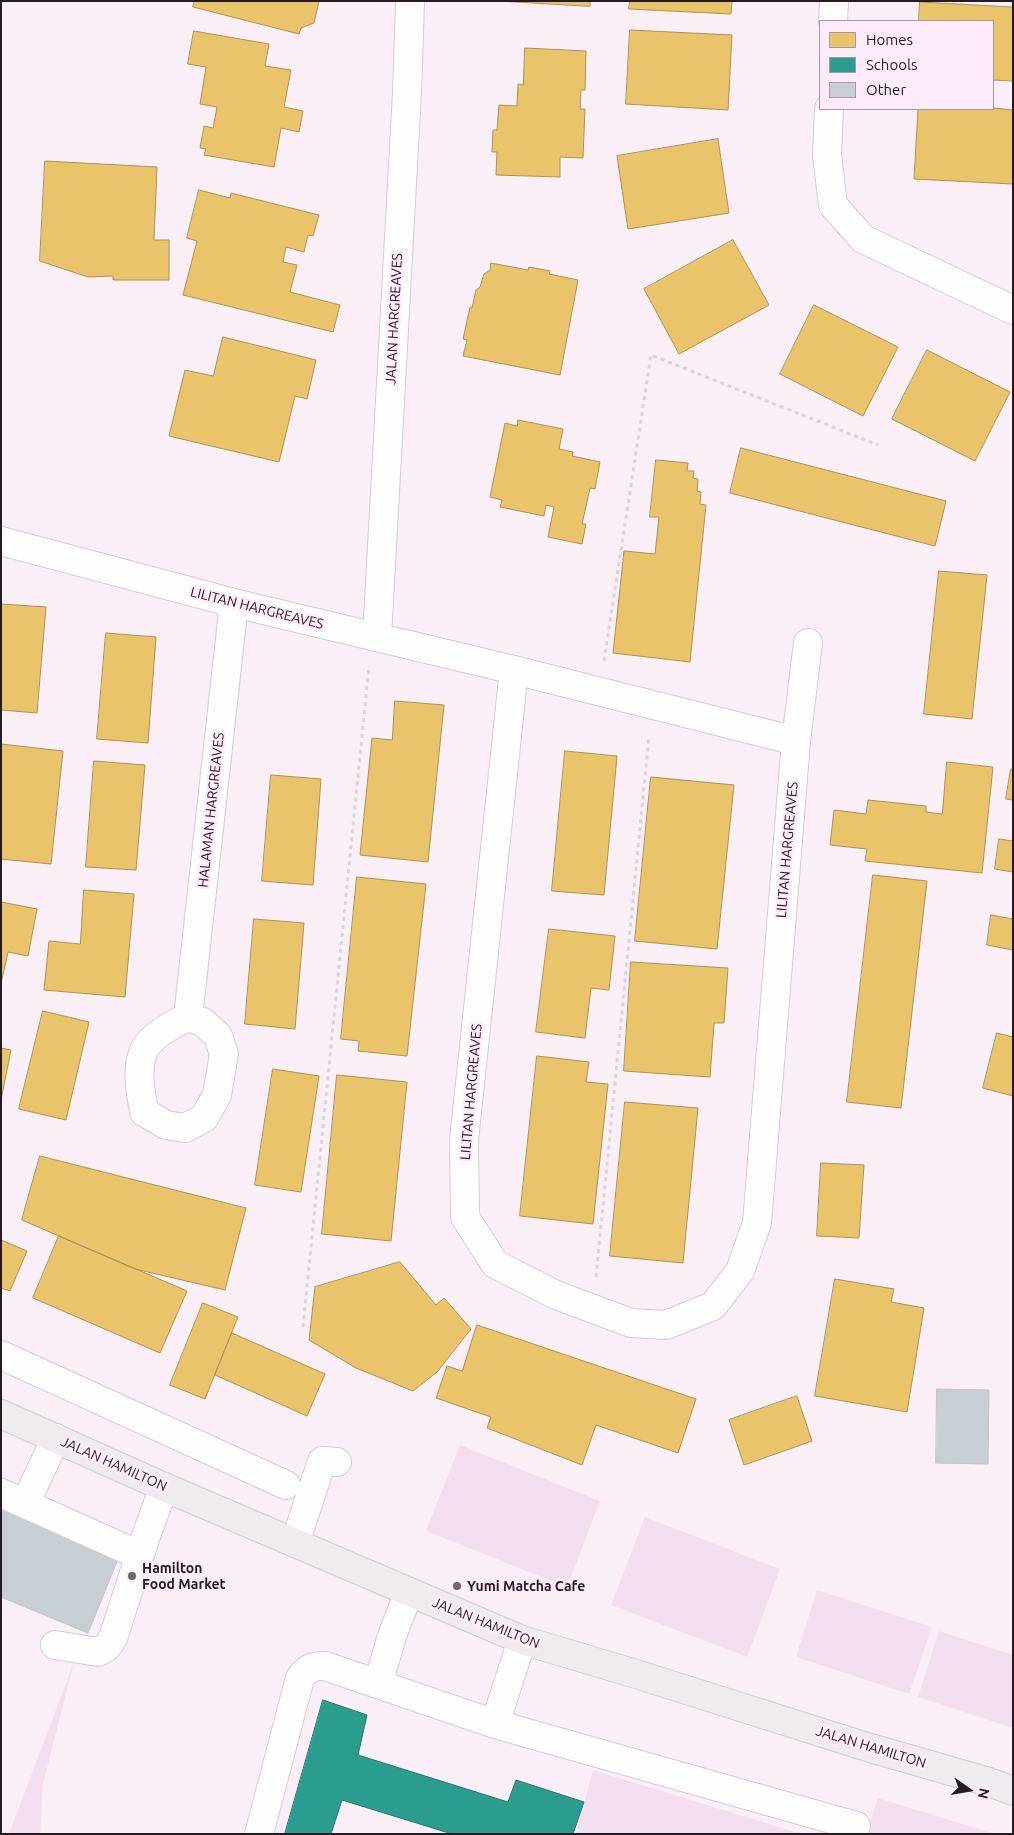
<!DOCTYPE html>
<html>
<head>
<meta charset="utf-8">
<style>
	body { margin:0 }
	#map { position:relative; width:1014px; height:1835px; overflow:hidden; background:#faeff7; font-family:Ubuntu,sans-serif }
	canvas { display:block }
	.frame { position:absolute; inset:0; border:2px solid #251a23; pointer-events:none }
	.legend { position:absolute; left:819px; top:20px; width:175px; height:90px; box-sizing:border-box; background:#feebfa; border:1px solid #a797a4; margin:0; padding:6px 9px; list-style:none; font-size:15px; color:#251a23 }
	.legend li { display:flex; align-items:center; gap:10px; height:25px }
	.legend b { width:25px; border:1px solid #a797a4 }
	.north { position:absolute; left:944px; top:1765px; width:50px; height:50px; -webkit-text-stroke:4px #feebfa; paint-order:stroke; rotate:103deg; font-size:14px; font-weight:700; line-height:20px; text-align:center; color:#251a23 }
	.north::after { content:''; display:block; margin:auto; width:18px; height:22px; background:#251a23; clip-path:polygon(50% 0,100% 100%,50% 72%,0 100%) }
</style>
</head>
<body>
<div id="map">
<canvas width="1014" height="1835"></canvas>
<div class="frame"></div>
<ul class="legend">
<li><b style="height:14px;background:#e9c46a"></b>Homes</li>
<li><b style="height:14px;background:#2a9d8f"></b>Schools</li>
<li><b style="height:14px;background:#c7cfd4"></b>Other</li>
</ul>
<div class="north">N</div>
</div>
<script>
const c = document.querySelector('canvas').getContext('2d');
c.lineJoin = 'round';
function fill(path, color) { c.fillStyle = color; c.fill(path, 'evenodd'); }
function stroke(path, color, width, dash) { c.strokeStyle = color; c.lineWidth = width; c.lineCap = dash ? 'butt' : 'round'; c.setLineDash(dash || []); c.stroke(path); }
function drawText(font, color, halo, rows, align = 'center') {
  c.font = font + ' Ubuntu,sans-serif'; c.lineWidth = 5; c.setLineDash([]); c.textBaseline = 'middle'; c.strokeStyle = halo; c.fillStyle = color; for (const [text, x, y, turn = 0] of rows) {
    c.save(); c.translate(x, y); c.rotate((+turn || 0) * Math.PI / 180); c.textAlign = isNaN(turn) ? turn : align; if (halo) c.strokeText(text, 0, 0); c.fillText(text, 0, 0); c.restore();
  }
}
const green = new Path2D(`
	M460 1445 600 1501 567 1587 426 1531Z
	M645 1517 780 1569 747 1657 611 1605Z
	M817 1590 932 1627 909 1694 796 1657Z
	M939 1631 1013 1655V1728L918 1697Z
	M74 1662 43 1784 40 1834H9Z
	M593 1770 802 1834H576Z
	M878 1798 995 1834H866Z`);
const homes = new Path2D(`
	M195 1H319L314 23 301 28 299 34 193 7Z
	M499 1H590V6Z
	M630 1H732L731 14 629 9Z
	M920 2 1013 7V81L993 80V21H919Z
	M630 30 732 35 728 110 626 104Z
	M194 31 269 44 265 66 291 70 284 107 303 111 299 132 281 128 274 167 204 155 206 149 200 148 204 126 213 128 217 107 200 104 206 67 188 64Z
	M525 48 586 51 585 90H581L580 109H585L583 158 560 157V177L496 175 497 152H492L493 130H497L499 105 517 106 518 84 523 85Z
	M993 108 1013 110V184L914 179 918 109Z
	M718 139 729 213 628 229 617 156Z
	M45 161 157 167 154 240H169V280H113V276L88 277 40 261Z
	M199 190 230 198 231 193 319 215 313 236 308 235 304 252 286 247 283 262 297 265 290 292 340 305 333 332 183 295 197 241 187 238Z
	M733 240 769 305 679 354 644 289Z
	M491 263 528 270 529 267 550 271 549 274 578 280 560 375 463 356 467 340 463 339 470 307 472 308 476 290 480 287 484 274 490 270Z
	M814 305 898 347 863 416 780 374Z
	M223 337 316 360 307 399 295 396 279 462 169 436 185 370 213 376Z
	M927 350 1010 392 975 461 892 419Z
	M518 420 563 429 559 449 573 452 572 456 600 462 595 489 590 488 582 524H586L582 544 548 537 554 507 546 505 544 516 500 507 502 500 490 497 505 423 517 426Z
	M741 448 946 501 935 546 730 493Z
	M656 460 688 463 687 471H694L693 478 698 479 697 491 701 492 700 504 706 505 690 662 613 653 624 551 655 554 659 517H650Z
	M939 571 987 575 972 719 924 714Z
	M1 604 46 607 37 713 1 710Z
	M106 633 156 637 148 743 97 739Z
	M395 701 444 705 428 862 360 855 372 738 392 740Z
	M1 744 63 751 51 864 1 859Z
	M565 751 617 756 604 895 552 891Z
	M94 761 145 765 136 870 86 867Z
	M947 762 993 767 982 873 865 861 867 849 830 845 834 810 866 814 868 800 926 806V812L942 814Z
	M1011 769H1013V800L1006 799Z
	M271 775 321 779 313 885 262 881Z
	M651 777 734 785 717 949 635 941Z
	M999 839 1013 841V872L995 869Z
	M873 875 927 881 901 1108 847 1102Z
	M357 877 426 884 407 1056 358 1051 359 1041 341 1039Z
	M84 890 134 894 125 997 44 990 49 941 80 944Z
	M1 902 37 909 28 956 8 952 1 984Z
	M991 915 1013 919V950L987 945Z
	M254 919 304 923 295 1029 245 1024Z
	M549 929 615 936 609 990 591 988 585 1038 536 1032Z
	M631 962 728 968 724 1023H714L710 1077 624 1071Z
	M43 1011 89 1022 66 1120 19 1109Z
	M997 1033 1013 1037V1096L983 1088Z
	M1 1048 11 1050 1 1100Z
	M537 1056 589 1062 586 1082 608 1084 593 1224 520 1216Z
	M273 1069 319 1076 301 1192 255 1185Z
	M337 1075 407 1082 391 1241 322 1234Z
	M625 1102 698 1108 683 1263 610 1256Z
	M40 1156 246 1208 225 1290 135 1269 22 1220Z
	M821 1163 864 1165 859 1238 817 1236Z
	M59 1236 187 1291 160 1353 33 1298Z
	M1 1240 27 1251 10 1291 1 1288Z
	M400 1262 436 1305 444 1298 471 1329 437 1372 413 1391 356 1368 309 1340 315 1287Z
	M835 1279 894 1289 891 1302 924 1308 907 1412 815 1396Z
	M203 1303 238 1317 205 1399 170 1385Z
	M477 1325 696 1399 678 1453 596 1425 582 1465 487 1428 491 1417 436 1398 447 1366 462 1371Z
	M232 1333 325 1374 307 1416 215 1375Z
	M797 1396 812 1441 744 1465 729 1420Z`);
const schools = new Path2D(`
	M323 1700 367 1715 358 1755 508 1802 516 1780 584 1802 573 1834H452L342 1800 331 1834H285Z`);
const building = new Path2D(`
	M937 1389 989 1390 988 1464 936 1463Z
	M1 1506 120 1554 88 1633 1 1597Z`);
const path = new Path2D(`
	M604 661 651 355 878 445
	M596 1277 649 736
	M303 1327 369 666`);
const minor = new Path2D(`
	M833 21 834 1
	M829 109 827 155 833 205 863 239 1013 310
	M1 541 234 603 514 670 796 741
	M377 637 407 93 410 1
	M514 670 464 1140 465 1217 495 1264 556 1295 631 1323 666 1325 713 1306 740 1271 757 1223 796 741 808 643
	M188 1017 234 603
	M188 1017 203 1022 218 1036 224 1054 217 1095 204 1118 185 1128 166 1125 144 1112C141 1093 136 1072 143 1053 148 1037 173 1024 188 1017Z
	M1 1355 286 1485
	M1 1493 139 1555
	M25 1504 56 1438
	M295 1543 322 1461 337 1462
	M55 1645 98 1652 107 1647 113 1638 146 1536 164 1487
	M378 1684 392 1636 409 1592
	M495 1724 522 1640
	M259 1834 300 1678C307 1668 313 1666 325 1666L495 1724 856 1826`);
const major = new Path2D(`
	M1 1414 164 1487 522 1640 636 1674 867 1747 989 1782 1013 1791`);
const markers = [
	[132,1576,5,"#70656d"],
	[457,1586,5,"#70656d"]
];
const streetNames = [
	["JALAN HARGREAVES",394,319,-87],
	["LILITAN HARGREAVES",257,608,14],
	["HALAMAN HARGREAVES",211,810,-84],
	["LILITAN HARGREAVES",787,850,-85],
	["LILITAN HARGREAVES",471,1092,-85],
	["JALAN HAMILTON",114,1464,24],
	["JALAN HAMILTON",486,1623,22],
	["JALAN HAMILTON",871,1747,17]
];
const poiNames = [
	["Hamilton",142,1568],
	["Food Market",142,1584],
	["Yumi Matcha Cafe",467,1586]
];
fill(green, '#f3deef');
fill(homes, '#e9c46a');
stroke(homes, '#ae9155', 1);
fill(schools, '#2a9d8f');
stroke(schools, '#28766f', 1);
fill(building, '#c7cfd4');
stroke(building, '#c0c3c8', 1);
stroke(minor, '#d6cbd3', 30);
stroke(major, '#d2ccd0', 30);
stroke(path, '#d8d5d8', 3, [4, 4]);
stroke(minor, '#fefdfe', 28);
stroke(major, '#f0ebef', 28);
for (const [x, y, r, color] of markers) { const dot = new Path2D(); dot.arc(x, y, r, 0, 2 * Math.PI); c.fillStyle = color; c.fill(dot); stroke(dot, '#feebfa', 2); }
drawText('14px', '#251a23', '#feebfa', streetNames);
drawText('bold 14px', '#251a23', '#feebfa', poiNames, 'left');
</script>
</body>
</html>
